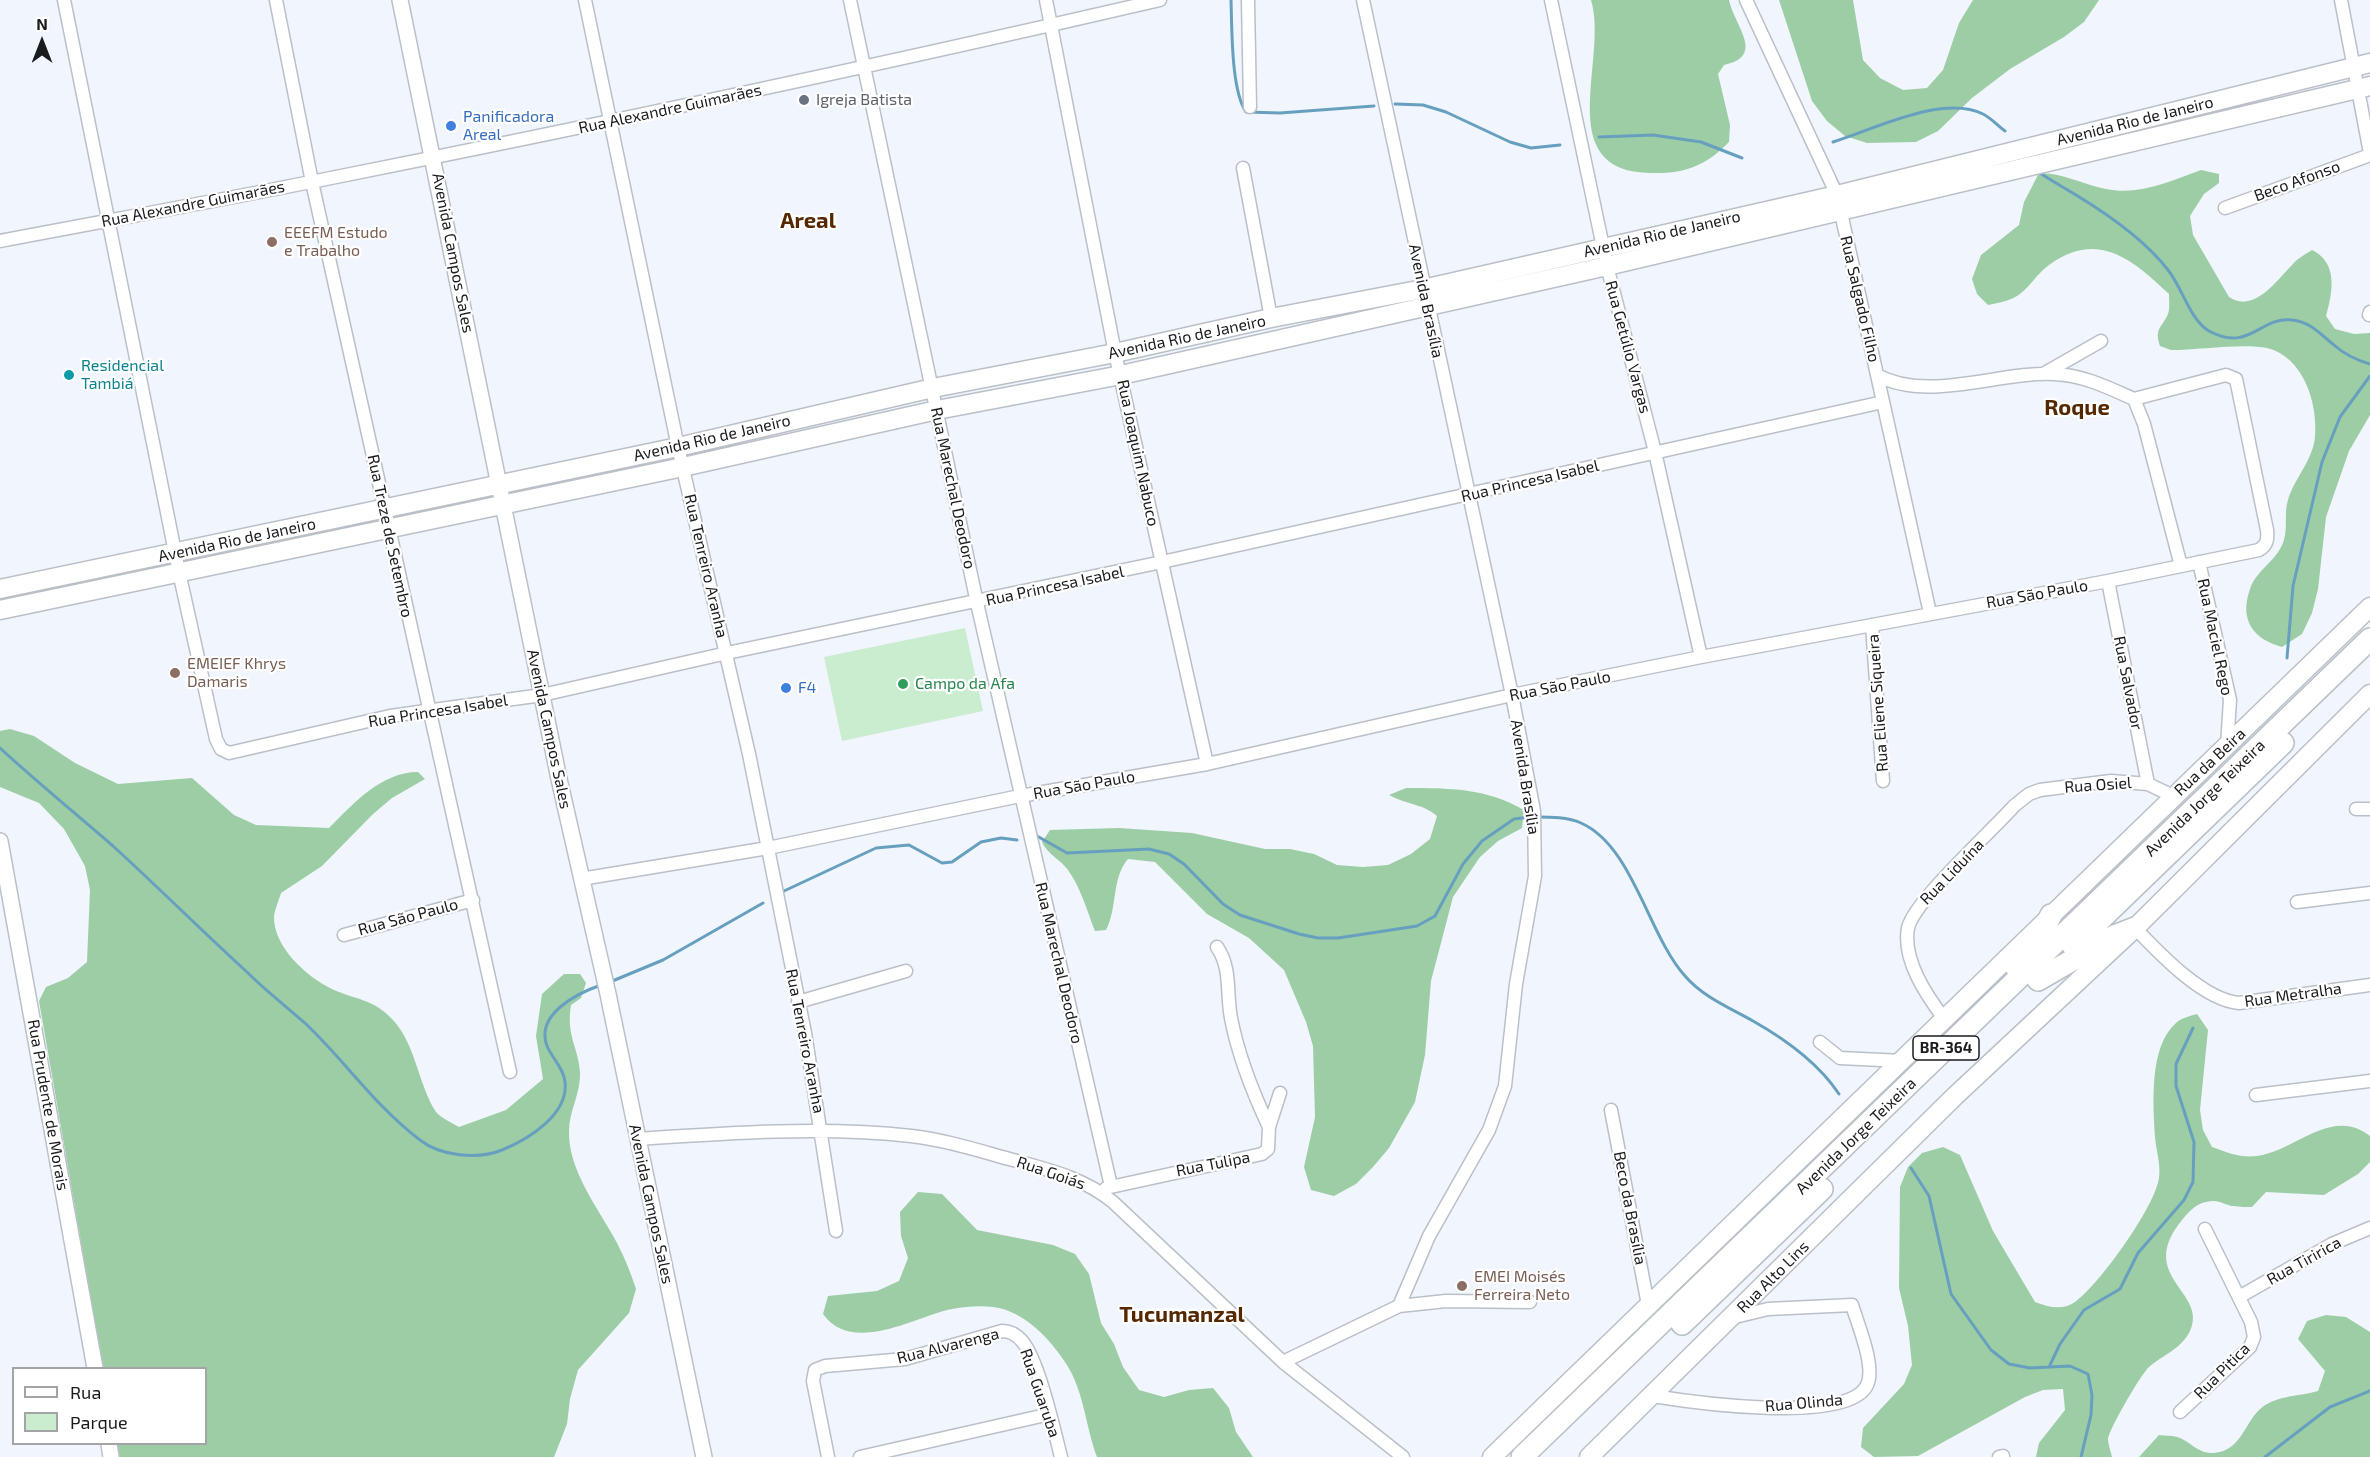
<!DOCTYPE html>
<html>
<head>
<meta charset="utf-8">
<style>
	body { margin:0 }
	#map { position:relative; width:2370px; height:1457px; overflow:hidden; background:#f0f5fe; font-family:"Exo 2",sans-serif }
	canvas { display:block }
	.legend { position:absolute; left:12px; top:1367px; width:195px; height:78px; box-sizing:border-box; background:#fff; border:2px solid #a3a4a5; margin:0; padding:8px 10px; list-style:none; font-size:18px; color:#191b1e }
	.legend li { display:flex; align-items:center; gap:12px; height:30px }
	.legend b { width:30px; border:2px solid #a3a4a5 }
	.north { position:absolute; left:12px; top:12px; width:60px; height:60px; -webkit-text-stroke:4px #fff; paint-order:stroke; rotate:0deg; font-size:16px; font-weight:700; line-height:24px; text-align:center; color:#191b1e }
	.north::after { content:''; display:block; margin:auto; width:21px; height:27px; background:#191b1e; clip-path:polygon(50% 0,100% 100%,50% 72%,0 100%) }
</style>
</head>
<body>
<div id="map">
<canvas width="2370" height="1457"></canvas>
<ul class="legend">
<li><b style="height:8px;background:#fff"></b>Rua</li>
<li><b style="height:16px;background:#caeccf"></b>Parque</li>
</ul>
<div class="north">N</div>
</div>
<script>
const c = document.querySelector('canvas').getContext('2d');
c.lineJoin = 'round';
function fill(path, color) { c.fillStyle = color; c.fill(path, 'evenodd'); }
function stroke(path, color, width, dash) { c.strokeStyle = color; c.lineWidth = width; c.lineCap = dash ? 'butt' : 'round'; c.setLineDash(dash || []); c.stroke(path); }
function drawText(font, color, halo, rows, align = 'center') {
  c.font = font + ' "Exo 2",sans-serif'; c.lineWidth = 4.5; c.setLineDash([]); c.textBaseline = 'middle'; c.strokeStyle = halo; c.fillStyle = color; for (const [text, x, y, turn = 0] of rows) {
    c.save(); c.translate(x, y); c.rotate((+turn || 0) * Math.PI / 180); c.textAlign = isNaN(turn) ? turn : align; if (halo) c.strokeText(text, 0, 0); c.fillText(text, 0, 0); c.restore();
  }
}
const green = new Path2D(`
	M965 628 983 711 842 741 824 657Z`);
const forest = new Path2D(`
	M1591 0H1729C1735 27 1766 56 1724 65L1718 74 1730 125 1729 142C1706 166 1684 174 1651 173 1550 172 1609 59 1591 0Z
	M1779 0H1853L1863 60 1880 78 1903 90 1927 88 1943 70 1959 23 1973 0H2099L2084 22 2064 37 2010 69 1972 98 1938 131 1916 142 1867 143 1845 136 1827 121 1812 101Z
	M2201 170 2219 174V183L2204 194 2190 216 2193 235 2229 297C2254 314 2277 280 2293 264 2298 258 2306 254 2312 250 2338 263 2333 291 2326 316L2335 329 2354 334 2370 333V415L2349 451 2326 517 2318 589 2312 613 2302 634 2282 647C2253 639 2239 620 2250 589 2255 573 2272 563 2280 549 2290 533 2283 516 2288 500 2294 479 2313 460 2315 437 2318 404 2304 357 2267 348 2243 343 2198 350 2171 350L2160 346C2154 328 2162 328 2168 314 2170 309 2169 300 2169 294 2133 260 2098 229 2049 265 2035 275 2027 293 2011 299 2004 302 1996 303 1988 305L1977 294 1972 279 1981 255 2019 225 2024 202 2039 173C2063 173 2082 184 2106 189 2139 196 2171 181 2201 170Z
	M10 729 34 736 75 763 118 784 192 778 234 815 256 825 329 828C353 804 381 772 418 772L425 779 392 798 373 814 322 866 281 893C279 900 275 909 274 916 273 947 307 977 332 989 355 1000 373 998 393 1020 416 1045 418 1084 436 1112 441 1118 452 1123 459 1127L506 1110 543 1079 536 1036 542 994 564 974H580L586 983 581 998 571 1005C566 1036 578 1046 580 1072 581 1093 569 1111 569 1131 568 1171 599 1209 617 1243 625 1258 631 1274 636 1289L629 1313 578 1370 570 1399 567 1424 554 1457H119L116 1444H206V1368H103L39 1001 46 987 68 978 87 962 90 890 85 866 64 829 39 803 0 787V731Z
	M1406 788C1449 788 1486 788 1524 810L1522 828 1498 841 1480 857 1453 897 1431 981 1425 1055 1415 1102 1389 1148 1373 1167 1356 1184 1334 1196 1311 1190 1304 1167 1315 1117 1313 1046 1306 1022 1284 970 1249 938 1207 914 1155 862 1128 859C1111 879 1118 907 1106 930L1095 931C1087 911 1081 888 1068 870 1060 859 1048 855 1042 842L1050 830 1119 828 1192 833 1265 849H1290L1314 854 1337 865 1363 867 1388 865 1411 854 1430 839 1437 816C1424 804 1405 804 1389 795Z
	M2197 1014 2208 1030 2200 1110 2203 1130 2212 1147C2228 1153 2241 1158 2257 1156 2296 1151 2331 1106 2370 1136V1162L2358 1174 2324 1195 2266 1192 2252 1207C2246 1207 2240 1207 2234 1206 2227 1206 2219 1200 2212 1201 2198 1202 2191 1209 2182 1220 2135 1277 2209 1292 2190 1331 2181 1349 2163 1355 2149 1367 2141 1374 2110 1428 2108 1439 2108 1444 2111 1452 2112 1457H2036L2039 1443 2065 1410 2063 1389 2043 1390 2025 1397 1918 1456 1874 1457 1861 1447 1863 1428 1904 1384 1912 1365 1908 1326 1899 1288 1900 1187 1908 1167 1922 1153 1943 1147 1960 1155 1993 1231 2035 1302C2048 1307 2062 1311 2075 1302 2099 1285 2155 1207 2159 1178 2161 1164 2156 1150 2155 1137 2153 1104 2149 1046 2176 1023 2181 1018 2190 1016 2197 1014Z
	M918 1192 942 1194 977 1230 1053 1245 1075 1254 1089 1274 1101 1323 1114 1344 1123 1367 1139 1390 1164 1397 1189 1390 1213 1388 1229 1408 1236 1432 1253 1457H1097C1086 1428 1084 1392 1067 1365 1051 1340 1025 1311 993 1307 979 1305 961 1307 947 1310 912 1319 851 1354 823 1314L828 1296 877 1291 899 1281 908 1258 901 1236 900 1212Z
	M2326 1315 2346 1317 2370 1332V1457H2139L2159 1435C2164 1436 2171 1435 2177 1437 2191 1441 2197 1454 2214 1453 2240 1451 2244 1425 2259 1410 2275 1395 2297 1397 2318 1391L2325 1371 2298 1339 2307 1321Z`);
const stream = new Path2D(`
	M1231 0C1232 28 1231 90 1246 112L1280 113 1374 106
	M1395 104 1423 105 1446 112 1510 142 1531 148 1560 145
	M1599 137 1653 135 1701 142 1742 158
	M1833 142C1873 130 1942 94 1983 114 1991 118 1998 126 2005 131
	M2037 171C2050 180 2063 187 2076 195 2109 215 2145 240 2168 270 2182 287 2190 320 2209 331 2250 353 2260 316 2292 320 2311 322 2320 334 2334 345 2345 355 2356 360 2370 364
	M2287 658 2293 586 2322 462 2340 417 2370 376
	M0 748C37 782 75 813 113 846 159 888 202 931 248 973 266 991 287 1007 306 1024 345 1061 376 1107 420 1140 440 1156 478 1160 502 1150 529 1139 569 1114 565 1082 564 1069 552 1058 547 1046 535 1014 578 993 601 985
	M1536 817C1551 817 1568 817 1581 823 1633 846 1648 935 1685 976 1703 997 1730 1008 1753 1021 1785 1039 1819 1064 1839 1094
	M1037 836 1067 853 1149 849 1169 854 1184 864 1223 904 1240 915 1299 934 1318 938H1338L1417 926 1435 916 1463 864 1482 841 1514 819 1530 817
	M784 891 876 848 909 845 942 863 952 862 981 842 1001 838 1017 840
	M610 982 663 960 763 903
	M1911 1168 1929 1196 1951 1294 1991 1350 2009 1364 2030 1368 2070 1366 2088 1374 2092 1395 2091 1415 2081 1457
	M2050 1365 2060 1344 2084 1310 2120 1289 2138 1253 2184 1200 2193 1182 2194 1142 2176 1086V1064L2193 1028
	M2265 1457 2330 1407 2370 1391`);
const minor = new Path2D(`
	M64 0 179 572 216 739 221 749 229 753 390 716 542 695 727 653 1162 562 1883 402
	M276 0 312 182 510 1072
	M585 0 678 447 749 754 805 1033 836 1231
	M850 0 977 603 1111 1186
	M1046 0 1115 353 1207 764
	M1248 0 1250 107
	M1363 0 1512 695 1534 811 1535 876 1516 984 1505 1086 1489 1130 1429 1236 1399 1306
	M1551 0 1607 266 1655 452 1701 657
	M1746 0 1837 195 1930 613
	M2341 0 2370 153
	M1243 168 1271 318
	M2225 208 2370 155
	M0 241C105 221 211 202 316 181 598 125 880 65 1160 0
	M2369 315 2370 312
	M2045 373 2101 341
	M1877 375C1928 403 1999 371 2055 374 2083 375 2109 388 2134 399
	M2134 399 2144 424 2181 566
	M2199 562 2230 700 2227 746
	M2108 581 2148 784
	M1872 625 1883 781
	M2356 809H2370
	M581 879 768 848 1020 796 1207 764 1512 695 1701 657 2108 581 2259 550C2267 545 2268 540 2267 530L2236 379 2226 375 2134 399
	M2297 902 2370 893
	M2135 928C2159 953 2203 1000 2239 1003L2370 985
	M344 935 473 900
	M1217 947C1232 969 1226 993 1231 1018 1238 1055 1253 1093 1269 1127
	M798 1002 906 971
	M1945 1020C1927 996 1902 960 1908 928 1914 901 1992 831 2014 806L2029 794 2040 790 2111 781 2148 784 2173 796
	M1820 1042 1840 1058 1902 1061
	M2256 1095 2370 1081
	M1611 1110 1648 1305
	M637 1139C725 1133 824 1126 911 1136 946 1140 980 1151 1013 1160 1049 1170 1084 1178 1113 1202L1283 1362 1403 1457
	M1106 1188 1262 1154 1268 1149 1269 1127 1280 1093
	M2239 1297 2332 1244 2370 1228
	M1283 1362 1399 1306 1446 1301 1530 1302
	M1653 1396C1690 1402 1849 1425 1867 1385 1876 1367 1858 1325 1852 1305L1768 1309 1735 1317
	M2180 1412 2250 1347 2254 1337 2251 1322 2205 1229
	M828 1457 813 1381 815 1370 825 1366 905 1359 1002 1331C1010 1331 1016 1334 1022 1341 1039 1361 1054 1430 1061 1457
	M860 1457 1050 1414
	M1999 1457 2003 1456`);
const tertiary = new Path2D(`
	M400 0 559 779 608 994 704 1457
	M0 841 95 1368
	M109 1444 111 1457`);
const secondary = new Path2D(`
	M0 589 678 447 933 388 1115 353 1271 318 1423 289 1837 195 2370 63
	M0 610 683 467 937 410 1121 375 1607 266 2370 86
	M1492 1457 2370 607
	M1589 1457 1955 1096 2135 928 2370 694`);
const trunk = new Path2D(`
	M2073 946 2283 743
	M2015 966 2044 929 2051 915
	M2038 980 2114 936 2135 928
	M1682 1324 1822 1189
	M1522 1457 2370 639`);
const markers = [
	[804,100,6,"#6b7280"],
	[451,126,6,"#3f7fe0"],
	[272,242,6,"#8d6e63"],
	[69,375,6,"#0f9aa8"],
	[175,673,6,"#8d6e63"],
	[903,684,6,"#2e9e5b"],
	[786,688,6,"#3f7fe0"],
	[1462,1286,6,"#8d6e63"]
];
const shields = [
	[1946,1048,66]
];
const shieldNames = [
	["BR-364",1946,1048]
];
const worshipNames = [
	["Igreja Batista",816,100]
];
const streetNames = [
	["Rua Alexandre Guimarães",670,109,-12],
	["Avenida Rio de Janeiro",2135,121,-14],
	["Beco Afonso",2297,181,-20],
	["Rua Alexandre Guimarães",193,204,-11],
	["Avenida Rio de Janeiro",1662,234,-13],
	["Avenida Campos Sales",453,253,79],
	["Rua Salgado Filho",1860,299,77],
	["Avenida Brasília",1426,301,78],
	["Avenida Rio de Janeiro",1187,337,-12],
	["Rua Getúlio Vargas",1628,347,75],
	["Avenida Rio de Janeiro",712,438,-13],
	["Rua Joaquim Nabuco",1138,453,78],
	["Rua Princesa Isabel",1530,481,-13],
	["Rua Marechal Deodoro",953,488,78],
	["Rua Treze de Setembro",390,536,78],
	["Avenida Rio de Janeiro",237,540,-12],
	["Rua Tenreiro Aranha",706,566,77],
	["Rua Princesa Isabel",1055,586,-12],
	["Rua São Paulo",2037,594,-10],
	["Rua Maciel Rego",2215,637,78],
	["Rua Salvador",2128,683,79],
	["Rua São Paulo",1560,686,-11],
	["Rua Eliene Siqueira",1878,703,-94],
	["Rua Princesa Isabel",438,711,-9],
	["Avenida Campos Sales",549,729,78],
	["Rua da Beira",2210,762,-43],
	["Avenida Brasília",1525,777,81],
	["Rua São Paulo",1084,785,-10],
	["Rua Osiel",2098,785,-4],
	["Avenida Jorge Teixeira",2205,798,-44],
	["Rua Liduína",1952,872,-46],
	["Rua São Paulo",408,917,-15],
	["Rua Marechal Deodoro",1059,963,77],
	["Rua Metralha",2293,995,-8],
	["Rua Tenreiro Aranha",805,1041,79],
	["Rua Prudente de Morais",48,1105,80],
	["Avenida Jorge Teixeira",1856,1136,-44],
	["Rua Tulipa",1213,1164,-11],
	["Rua Goiás",1051,1173,19],
	["Avenida Campos Sales",651,1204,78],
	["Beco da Brasília",1630,1208,79],
	["Rua Tiririca",2304,1261,-29],
	["Rua Alto Lins",1773,1277,-45],
	["Rua Alvarenga",948,1346,-14],
	["Rua Pitica",2222,1371,-45],
	["Rua Guaruba",1040,1393,71],
	["Rua Olinda",1804,1403,-5]
];
const shopNames = [
	["Panificadora",463,117],
	["Areal",463,135],
	["F4",798,688]
];
const educationNames = [
	["EEEFM Estudo",284,233],
	["e Trabalho",284,251],
	["EMEIEF Khrys",187,664],
	["Damaris",187,682],
	["EMEI Moisés",1474,1277],
	["Ferreira Neto",1474,1295]
];
const cultureNames = [
	["Residencial",81,366],
	["Tambiá",81,384]
];
const leisureNames = [
	["Campo da Afa",915,684]
];
const districtNames = [
	["Areal",808,221],
	["Roque",2077,408],
	["Tucumanzal",1182,1315]
];
fill(green, '#caeccf');
fill(forest, '#9dcda5');
stroke(stream, '#67a0bf', 3);
stroke(minor, '#bac0c8', 15);
stroke(tertiary, '#bac0c8', 18);
stroke(secondary, '#bac0c8', 21);
stroke(trunk, '#bac0c8', 24);
stroke(minor, '#fff', 12);
stroke(tertiary, '#fff', 15);
stroke(secondary, '#fff', 18);
stroke(trunk, '#fff', 21);
for (const [x, y, r, color] of markers) { const dot = new Path2D(); dot.arc(x, y, r, 0, 2 * Math.PI); c.fillStyle = color; c.fill(dot); stroke(dot, '#fff', 2); }
for (const [x, y, w] of shields) { const box = new Path2D(); box.roundRect(x - w / 2, y - 12, w, 24, 4.5); c.fillStyle = '#fff'; c.fill(box); stroke(box, '#191b1e', 1.5); }
drawText('bold 15px', '#191b1e', null, shieldNames);
drawText('16px', '#5b616d', '#fff', worshipNames, 'left');
drawText('16px', '#191b1e', '#fff', streetNames);
drawText('16px', '#366cbe', '#fff', shopNames, 'left');
drawText('16px', '#785e54', '#fff', educationNames, 'left');
drawText('16px', '#0d838f', '#fff', cultureNames, 'left');
drawText('16px', '#27864d', '#fff', leisureNames, 'left');
drawText('bold 22px', '#542901', '#fff', districtNames);
</script>
</body>
</html>
